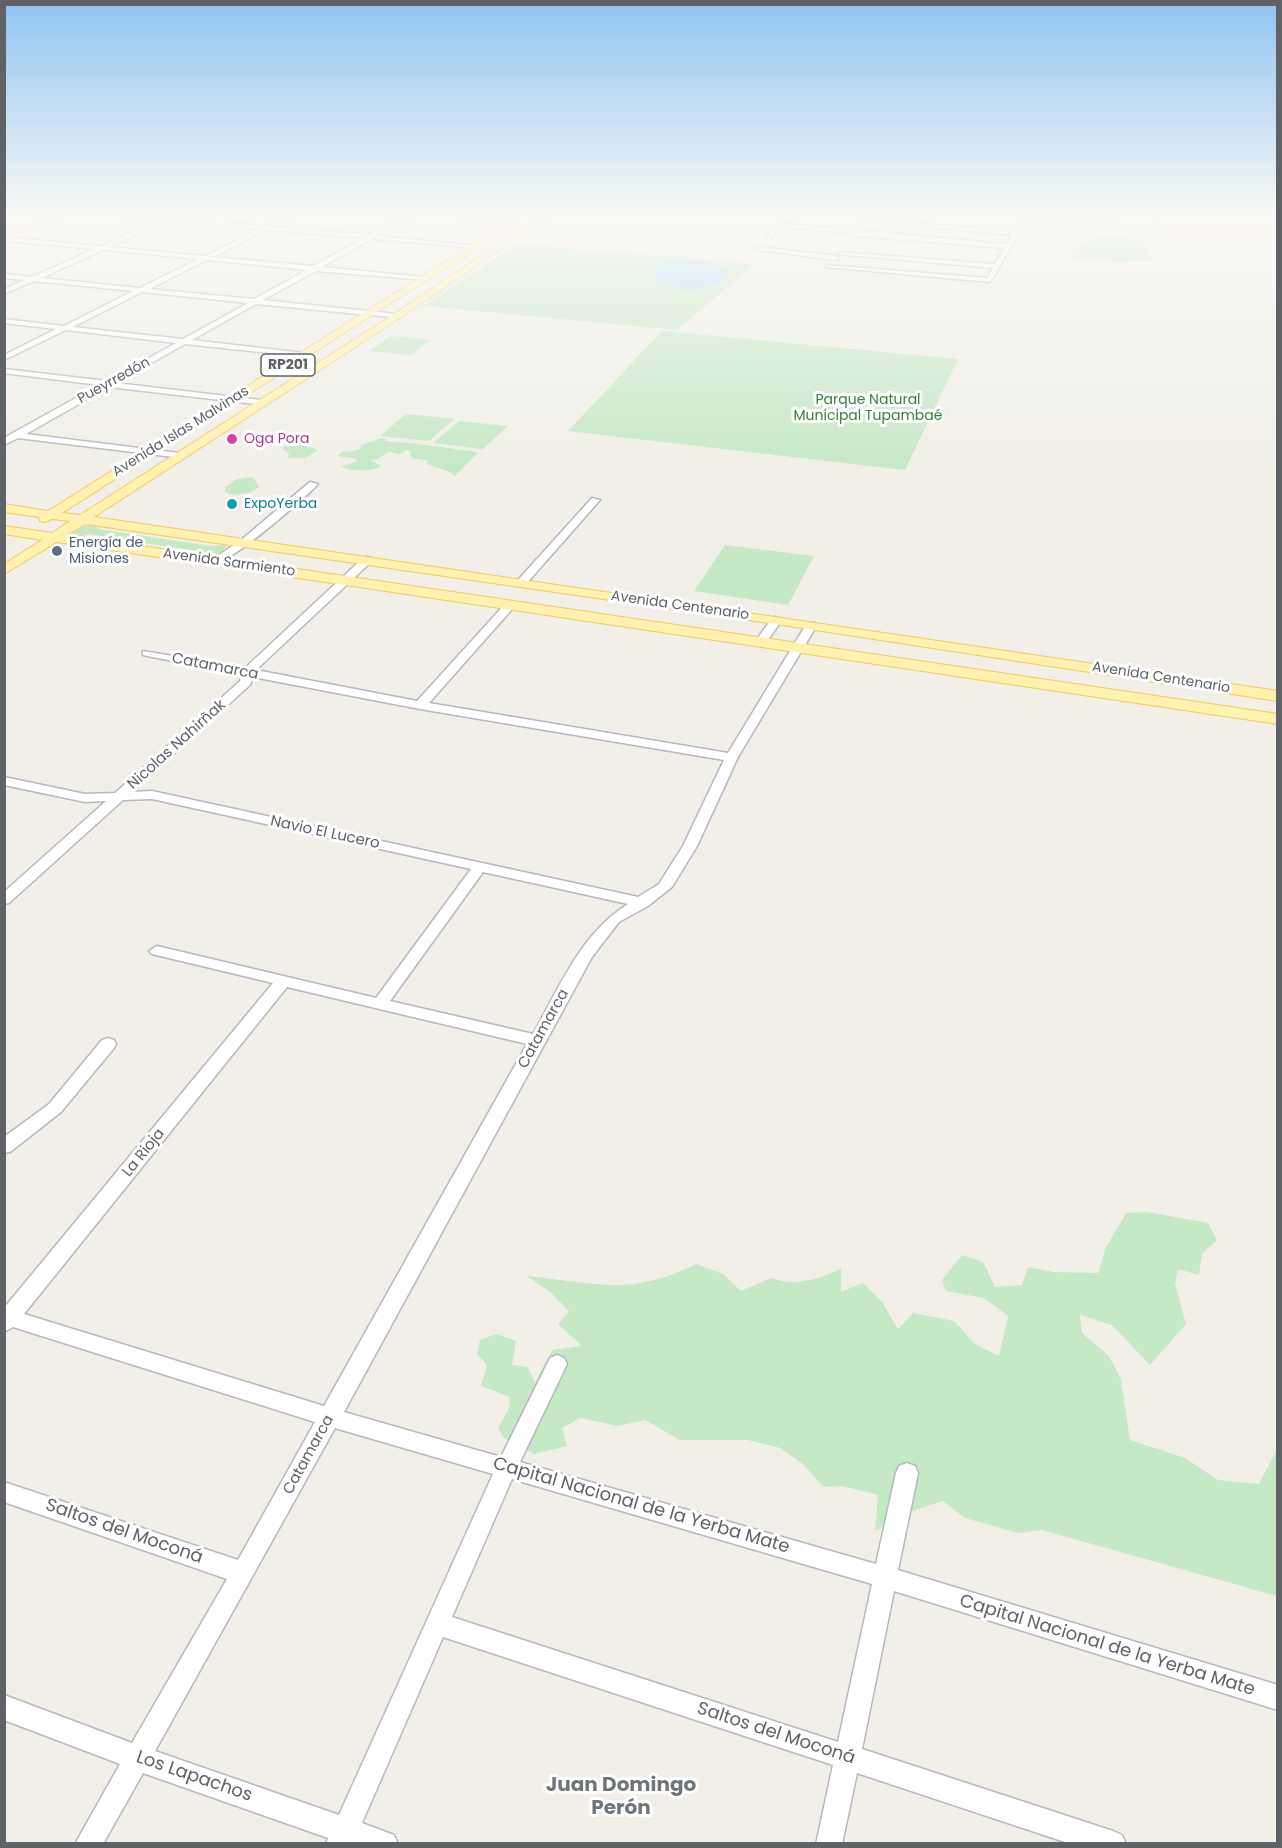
<!DOCTYPE html>
<html>
<head>
<meta charset="utf-8">
<style>
	body { margin:0 }
	#map { position:relative; width:1282px; height:1848px; overflow:hidden; background:#f1efe8; font-family:Poppins,sans-serif }
	canvas { display:block }
	.frame { position:absolute; inset:0; border:6px solid #5f6368; pointer-events:none }
</style>
</head>
<body>
<div id="map">
<canvas width="1282" height="1848"></canvas>
<div class="frame"></div>
</div>
<script>
const c = document.querySelector('canvas').getContext('2d');
c.lineJoin = 'round';
function fill(path, color) { c.fillStyle = color; c.fill(path, 'evenodd'); }
function stroke(path, color, width, dash) { c.strokeStyle = color; c.lineWidth = width; c.lineCap = dash ? 'butt' : 'round'; c.setLineDash(dash || []); c.stroke(path); }
function drawText(font, color, halo, rows, align = 'center') {
  c.font = font + ' Poppins,sans-serif'; c.lineWidth = 6; c.setLineDash([]); c.textBaseline = 'middle'; c.strokeStyle = halo; c.fillStyle = color; for (const [text, x, y, turn = 0] of rows) {
    c.save(); c.translate(x, y); c.rotate((+turn || 0) * Math.PI / 180); c.textAlign = isNaN(turn) ? turn : align; if (halo) c.strokeText(text, 0, 0); c.fillText(text, 0, 0); c.restore();
  }
}
const green = new Path2D(`
	M1099 235 1143 239 1152 261 1119 262 1066 257 1080 244Z
	M517 244 754 264 677 330 424 306Z
	M662 331 958 359 905 470 568 431Z
	M391 336 432 340 410 355 369 351Z
	M406 414 454 419 429 441 380 436Z
	M459 421 508 426 483 449 433 443Z
	M382 438 386 439 385 441C410 443 435 445 460 450 467 451 471 450 478 453L455 476C447 469 435 468 426 463L429 461 411 458 410 450H406L400 454 388 452 378 459 370 460 380 465 379 468C369 471 350 472 341 466L356 462 357 459 337 456 343 451 350 452 360 449 361 445Z
	M297 444 314 448 317 451 305 458H288L289 453 283 450 284 446Z
	M253 477 259 487C251 494 235 497 225 492V487L237 479Z
	M91 525 96 526 98 529 210 546 226 545V548L217 554 205 556 202 552 89 534 78 537 71 533 84 526Z
	M725 545 814 556 788 605 694 591Z
	M1147 1212 1208 1223 1217 1240 1202 1254 1199 1275 1178 1269 1175 1284 1186 1324 1150 1365 1112 1325 1080 1315 1082 1333 1109 1356 1121 1380 1130 1440 1185 1458 1218 1480 1259 1484 1277 1450V1596L1042 1530 1018 1533 965 1518 943 1501 912 1511 875 1531 878 1495 842 1486 823 1487 803 1464 780 1448 748 1440H680L645 1420 618 1426 580 1418 562 1428 567 1446 534 1454 505 1439 498 1428 509 1409 510 1397 481 1386 487 1365 477 1354 480 1340 496 1334 516 1341 512 1365 528 1367 535 1383 552 1350 582 1346 558 1324 569 1311 550 1292 527 1276C596 1283 630 1297 696 1264L723 1274 741 1291 771 1278C795 1287 818 1279 841 1269V1292L863 1283 882 1302 898 1329 913 1313 954 1321 975 1344 999 1356 1008 1316 984 1298 946 1291 942 1280 962 1255 983 1262 995 1287 1022 1285 1028 1267 1054 1272 1098 1273 1106 1247 1126 1213Z`);
const water = new Path2D(`
	M671 262C691 262 713 258 728 272L718 285 696 287 694 291H681L674 284 657 280 651 271 658 265Z`);
const minor = new Path2D(`
	M105 214H133L266 226 289 214H298L274 227 370 235 407 214H415L378 236 479 246 476 248 372 239 322 267 424 277 426 280 316 271 263 300 397 314 400 318 256 304 192 340 304 353 308 355 307 357 185 344 116 383 261 400 265 403 264 405 109 387 26 434 179 453 184 456 182 458 18 438 4 445V438L99 385 4 373V369L107 381 176 343 66 330 4 360V355L56 329 4 323V319L64 326 133 291 34 281 4 294V289L25 280 4 278V274L32 277 94 249 4 241V237L101 246 159 220ZM166 221 260 229 205 256 110 247ZM268 230 364 238 313 266 213 257ZM103 250 198 259 140 288 42 278ZM207 260 307 270 254 299 150 289ZM142 292 248 303 183 339 73 327Z
	M448 214H475L520 220 517 222Z
	M1023 216 1028 217 992 280 989 282 825 267 828 265 987 278 993 268 837 254 840 252 995 264 1004 248 855 236 853 233 778 227 772 238 767 237 776 223 1006 244 1012 235 862 221 865 219 1014 231Z
	M759 247 836 256 839 258 836 260 757 250Z
	M310 482 318 484C305 498 229 565 213 563V559L240 541Z
	M592 498 600 500 526 584H518V580Z
	M367 557 371 558V562L256 670 417 701 506 603 510 602 515 605 514 607 429 703 728 753 807 623H815L817 625 738 757 697 846 672 887 648 906 619 922 592 957 344 1412 501 1457 550 1358 557 1355 564 1358 567 1364 520 1462 876 1564 896 1473 899 1466 907 1463 915 1466 918 1473 898 1570 1278 1685V1710L894 1591 862 1749 1113 1831 1122 1835 1126 1844H1071L857 1773 842 1844H816L833 1765 443 1637 362 1823 394 1835 398 1844H326L328 1838 143 1773 103 1844H75L120 1764 4 1720V1695L132 1743 227 1579 4 1502V1482L238 1560 315 1422 13 1327 4 1332V1308L273 983 152 954 149 951 157 946 376 998 471 869 152 799 123 800 9 903 4 904V892L106 801 85 802 4 785V777L85 794 115 793 240 681 241 674 147 656 143 655V651L245 668 363 558ZM253 677 420 709 724 760 683 846 659 884 638 897 152 791 132 792 250 685ZM483 872 628 904C581 933 559 988 533 1034L390 1001ZM287 987 527 1044 324 1406 24 1314ZM335 1428 493 1474 339 1815 155 1751ZM512 1479 872 1584 838 1742 452 1617Z
	M776 617 782 620 765 644 761 645 757 644 755 642 772 618Z
	M108 1038 114 1040 116 1044 114 1048 61 1112 10 1152 4 1153V1137L49 1104 102 1040Z`);
const major = new Path2D(`
	M56 214H68L4 240V235Z
	M542 214H552L400 318 94 517 1278 691V701L776 624 85 524 67 535 1278 714V724L57 542 4 574V564L42 540 4 534V526L52 533 70 521 52 519 45 522 40 521 39 517 4 512V504L48 511 494 231 501 233 62 513 80 515 394 314Z
	M988 214H1028L1278 233V238Z`);
const markers = [
	[232,439,6,"#d1479c"],
	[232,504,6,"#0f9aa8"],
	[57,551,6,"#5c6f8a"]
];
const shields = [
	[288,365,54]
];
const shieldNames = [
	["RP201",288,365]
];
const farStreetnames = [
	["Pueyrredón",114,381,-29],
	["Avenida Islas Malvinas",181,432,-32],
	["Avenida Sarmiento",229,563,8],
	["Avenida Centenario",680,606,8],
	["Avenida Centenario",1161,678,9]
];
const farParknames = [
	["Parque Natural",868,400],
	["Municipal Tupambaé",868,416]
];
const farHotelnames = [
	["Oga Pora",244,439]
];
const farCulturenames = [
	["ExpoYerba",244,504]
];
const farServicenames = [
	["Energía de",69,543],
	["Misiones",69,559]
];
const streetNames = [
	["Catamarca",215,667,11],
	["Nicolas Nahirñak",177,745,-42],
	["Navio El Lucero",325,833,12],
	["Catamarca",544,1029,-61],
	["La Rioja",144,1153,-51],
	["Catamarca",309,1455,-61]
];
const nearStreetnames = [
	["Capital Nacional de la Yerba Mate",641,1506,16],
	["Saltos del Moconá",124,1532,19],
	["Capital Nacional de la Yerba Mate",1107,1646,17],
	["Saltos del Moconá",776,1734,18],
	["Los Lapachos",194,1777,19]
];
const nearNeighbourhoodnames = [
	["Juan Domingo",621,1786],
	["Perón",621,1809]
];
fill(green, '#c5e8c5');
fill(water, '#aadaff');
stroke(minor, '#b5b8bc', 3);
stroke(major, '#f2c960', 2);
fill(minor, '#fff');
fill(major, '#fff2af');
const sky = c.createLinearGradient(0, 0, 0, 473);
sky.addColorStop(0, '#8fc3f1');
sky.addColorStop(0.45, '#f9f8f5');
sky.addColorStop(1, '#f9f8f500');
c.fillStyle = sky;
c.fillRect(0, 0, 1282, 473);
for (const [x, y, r, color] of markers) { const dot = new Path2D(); dot.arc(x, y, r, 0, 2 * Math.PI); c.fillStyle = color; c.fill(dot); stroke(dot, '#fff', 2); }
for (const [x, y, w] of shields) { const box = new Path2D(); box.roundRect(x - w / 2, y - 11, w, 22, 4.5); c.fillStyle = '#fff'; c.fill(box); stroke(box, '#5f6368', 1.5); }
drawText('bold 14px', '#5f6368', null, shieldNames);
drawText('14px', '#5f6368', '#fff', farStreetnames);
drawText('14px', '#348238', '#fff', farParknames);
drawText('14px', '#b23c85', '#fff', farHotelnames, 'left');
drawText('14px', '#0d838f', '#fff', farCulturenames, 'left');
drawText('14px', '#4e5e75', '#fff', farServicenames, 'left');
drawText('15px', '#5f6368', '#fff', streetNames);
drawText('18px', '#5f6368', '#fff', nearStreetnames);
drawText('bold 20px', '#70757a', '#fff', nearNeighbourhoodnames);
</script>
</body>
</html>
